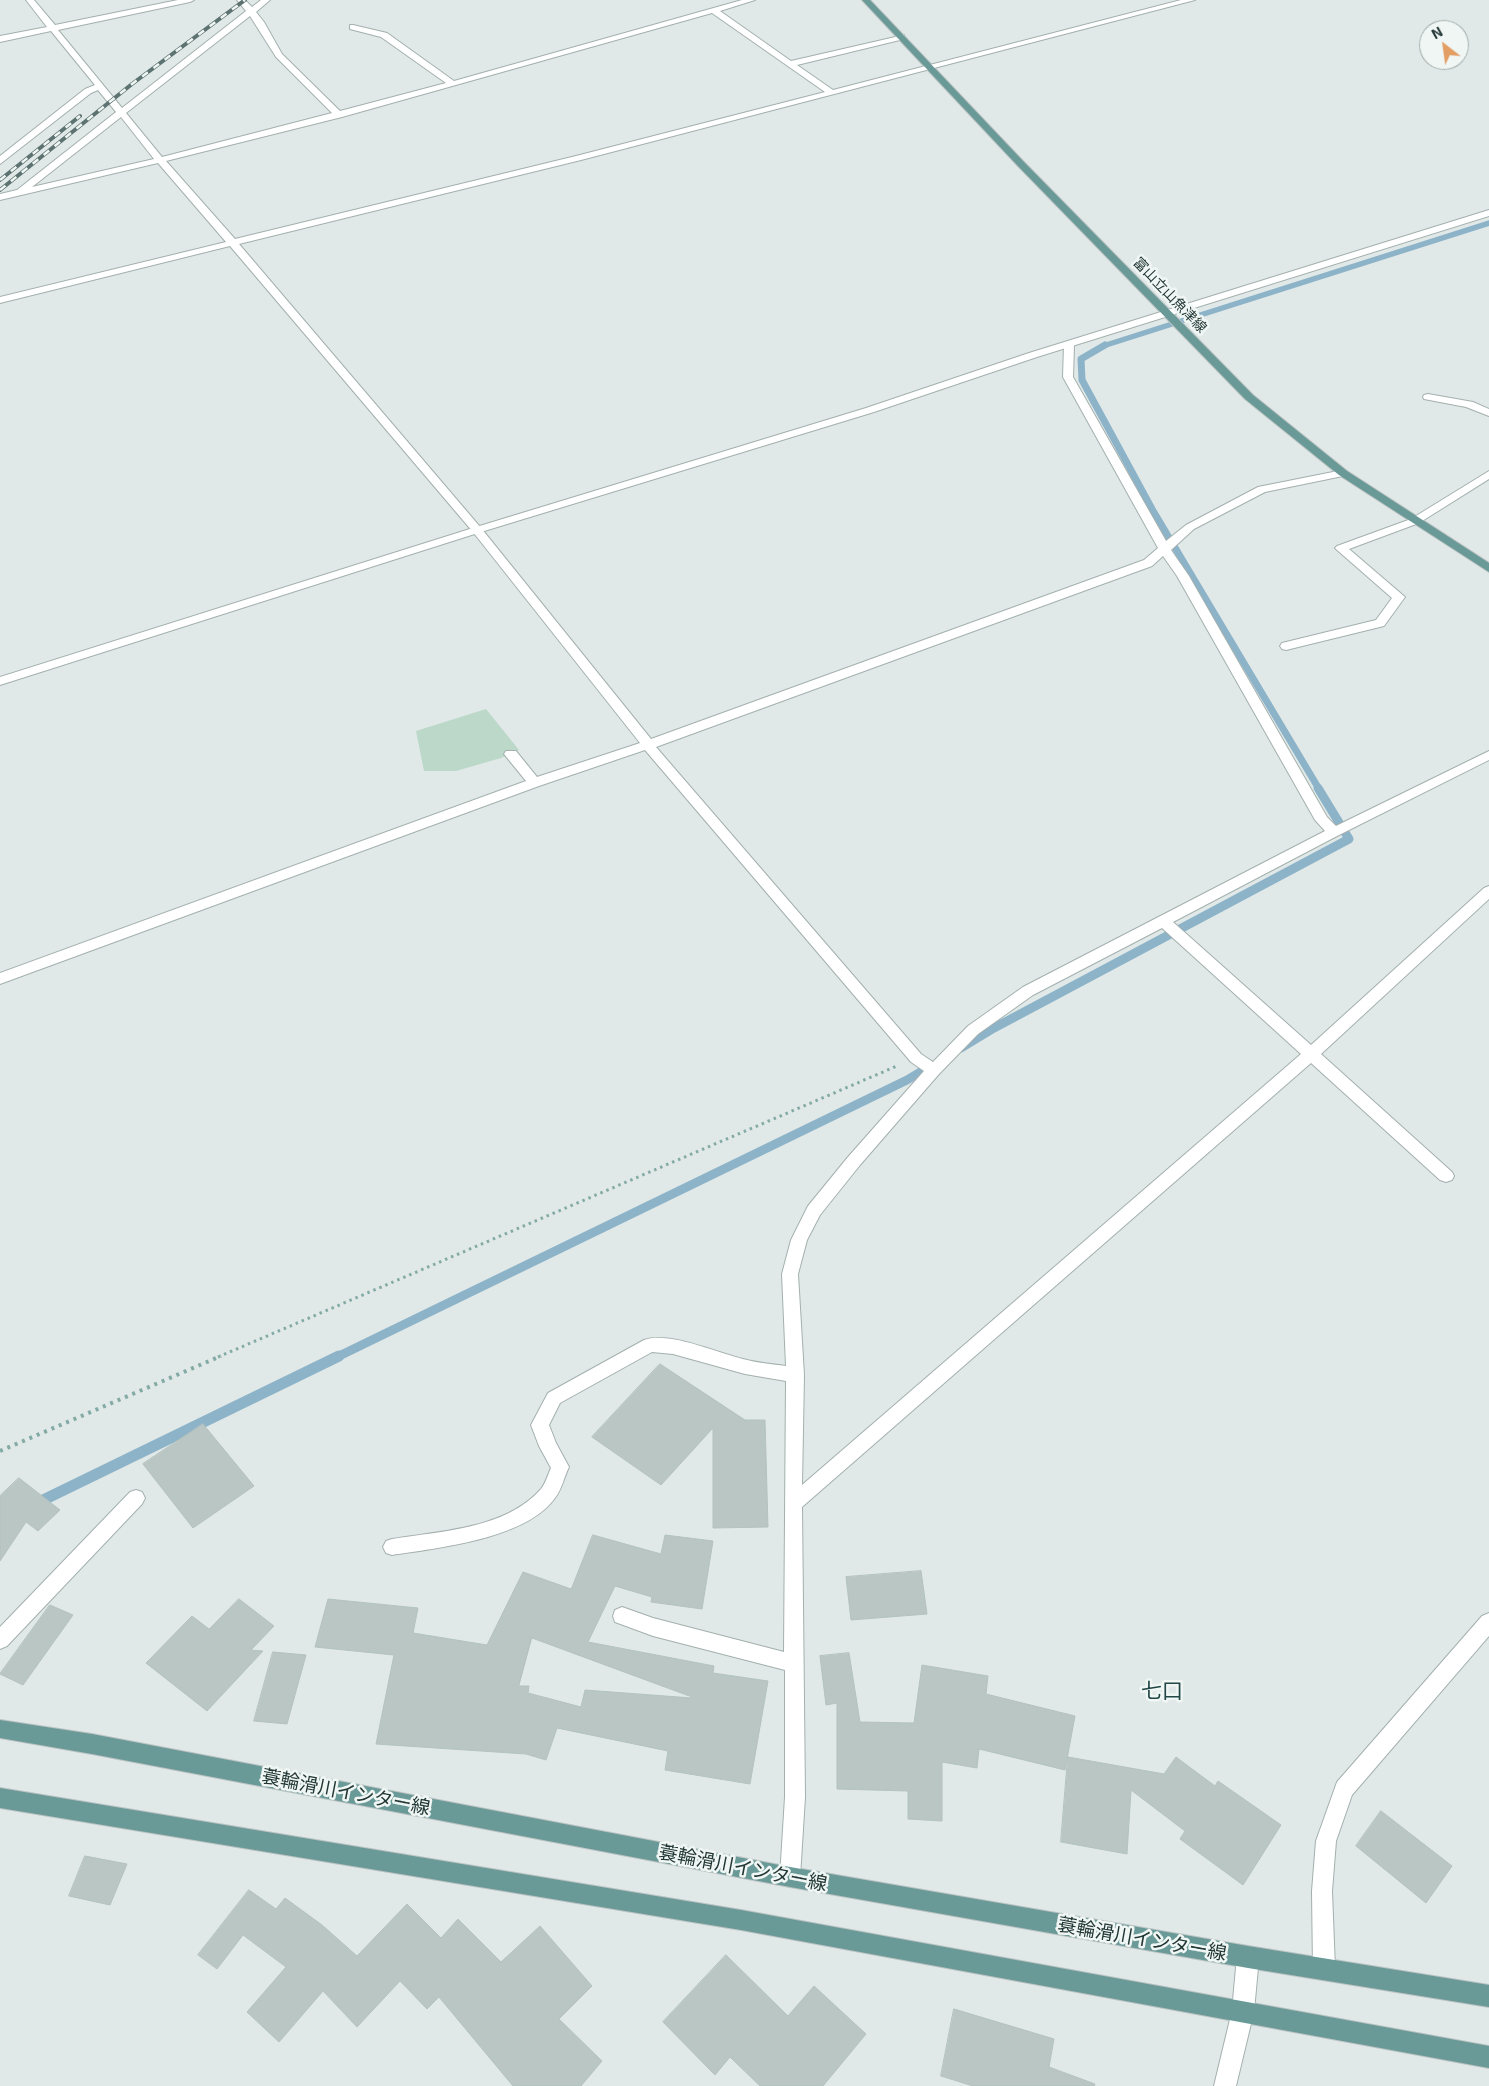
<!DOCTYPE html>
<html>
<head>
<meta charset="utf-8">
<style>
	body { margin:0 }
	#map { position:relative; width:1489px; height:2086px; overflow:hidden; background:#e0e9e7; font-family:"Exo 2",sans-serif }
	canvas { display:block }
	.north { position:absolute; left:1419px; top:20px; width:50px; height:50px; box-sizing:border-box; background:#f0f6f4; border:1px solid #9eaaa8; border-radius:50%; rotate:330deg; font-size:14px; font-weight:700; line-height:20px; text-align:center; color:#223836 }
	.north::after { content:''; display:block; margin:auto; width:18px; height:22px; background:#e39e64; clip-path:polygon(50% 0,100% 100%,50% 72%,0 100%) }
</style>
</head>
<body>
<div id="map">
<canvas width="1489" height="2086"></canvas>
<div class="north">N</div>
</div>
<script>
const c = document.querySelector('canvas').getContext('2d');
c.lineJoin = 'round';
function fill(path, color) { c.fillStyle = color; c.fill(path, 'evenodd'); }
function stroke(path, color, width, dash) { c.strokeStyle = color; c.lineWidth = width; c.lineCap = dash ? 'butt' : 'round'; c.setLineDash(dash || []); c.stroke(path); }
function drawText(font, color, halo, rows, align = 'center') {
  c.font = font + ' "Exo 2","Noto Sans JP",sans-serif'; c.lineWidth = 5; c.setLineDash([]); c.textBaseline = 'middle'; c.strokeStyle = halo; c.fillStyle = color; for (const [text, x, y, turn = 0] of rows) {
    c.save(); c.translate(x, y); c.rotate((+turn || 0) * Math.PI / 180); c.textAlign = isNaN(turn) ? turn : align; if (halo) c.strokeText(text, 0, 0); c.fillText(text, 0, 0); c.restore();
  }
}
const green = new Path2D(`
	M486 709 519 750 501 758 456 771H424L416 731Z`);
const streamFar3 = new Path2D(`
	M1103 346 1489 223`);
const streamFar2 = new Path2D(`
	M1105 345 1081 359 1082 380 1152 509 1319 789`);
const streamFar1 = new Path2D(`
	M961 1048 994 1028 1349 839 1318 788
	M337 1357 907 1080 932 1065`);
const stream = new Path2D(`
	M35 1504 339 1356`);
const building = new Path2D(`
	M660 1364 745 1420H765L768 1527 713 1528V1428L661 1485 592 1437Z
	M203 1424 254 1486 193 1528 143 1464Z
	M19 1478 60 1510 38 1531 26 1522 0 1561V1496Z
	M593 1535 661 1554 665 1535 713 1541 702 1609 651 1602 652 1597 615 1586 588 1642 714 1666 713 1673 768 1681 750 1784 665 1770 668 1751 557 1728 546 1760 526 1754 376 1744 394 1655 315 1647 328 1599 418 1608 413 1633 487 1645 523 1572 571 1589ZM532 1638 692 1697V1698L585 1690 581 1707 528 1693 529 1686H519Z
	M921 1571 927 1614 851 1620 846 1577Z
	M239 1599 274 1626 251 1650 263 1651 207 1711 146 1663 192 1616 209 1629Z
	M50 1605 73 1615 23 1685 0 1674Z
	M273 1652 306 1655 287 1724 254 1721Z
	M849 1653 860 1722 914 1723 922 1665 988 1676 986 1694 1075 1716 1065 1770 979 1749 977 1768 942 1762V1821L908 1819V1791L837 1789V1703L826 1705 820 1656Z
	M1068 1757 1164 1774 1176 1757 1215 1786 1218 1781 1281 1825 1243 1885 1180 1839 1185 1831 1131 1790 1127 1854 1061 1842Z
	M1381 1811 1452 1866 1426 1903 1356 1846Z
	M85 1856 127 1864 110 1905 69 1896Z
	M249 1890 276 1909 285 1898 322 1925 357 1956 407 1904 441 1938 458 1919 501 1962 540 1926 592 1986 559 2019 602 2061 581 2086H513L439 1997 427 2009 400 1981 357 2027 323 1991 279 2042 247 2012 286 1967 243 1935 217 1969 198 1955Z
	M726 1955 788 2016 814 1986 866 2034 823 2086H760L730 2057 715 2075 663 2022Z
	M954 2009 1054 2039 1049 2067 1095 2084 1094 2086H973L941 2076Z`);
const pathFar1 = new Path2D(`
	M218 1357 897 1066`);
const path = new Path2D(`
	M0 1451 221 1356`);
const minor = new Path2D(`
	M26 0H34L55 25 178 0H194L190 2 58 30 122 108 246 11 237 0H245L252 7 261 0H270L256 12 264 22 282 54 340 111 446 83 381 37 350 29V25H353L387 33 454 81 742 0H755L720 11 791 61 904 35V39L797 65 833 90 1181 0H1195L581 160 239 244 481 528 651 739 1144 560 1158 548 1063 377 1064 345 1069 342 1074 345 1073 377 1166 541 1186 525 1258 487 1343 470 1349 473 1343 476 1265 492 1194 529 1171 550 1189 576 1327 817 1336 826 1489 751V760L1339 835 1173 922 1311 1045 1484 888 1489 886V899L1321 1054 1452 1172 1454 1176 1452 1180 1446 1182 1440 1180 1311 1063 802 1507 805 1797 800 1877 797 1884 790 1887 783 1884 780 1877 785 1797V1670L653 1636 615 1622 613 1616 615 1610 622 1607 653 1618 784 1652 786 1381 745 1374 673 1354 652 1352 560 1403 549 1425 556 1443 569 1467C564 1477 562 1489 555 1498 526 1539 437 1548 392 1555L386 1553 383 1547 386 1541 392 1539C441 1531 506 1529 541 1489 546 1483 548 1474 551 1468L539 1446 531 1425 548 1393 644 1340C669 1331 717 1353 743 1359 757 1363 772 1364 786 1366L782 1274 791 1240 808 1206 848 1157 924 1071 911 1062 645 750 539 786 0 984V973L526 781 504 754 506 751H516L537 777 640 743 473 532 230 246 0 303V297L226 242 158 163 0 200V194L17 190 116 112 98 90 91 93 0 164V156L85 89 95 85 51 31 0 42V36L47 27ZM712 13 825 92 576 156 235 239 166 161 342 117ZM250 16 276 57 332 113 162 157 126 113ZM121 117 154 159 32 187ZM1163 556 1177 576 1315 820 1325 831 1023 987 968 1026 933 1062 921 1054 656 747 1152 566ZM1162 928 1301 1054 802 1485 804 1375 798 1274 807 1240 820 1215 860 1165 939 1074 978 1034 1033 995Z
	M1428 394 1473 402 1489 409V416L1466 407 1424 399 1423 397 1424 395Z
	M1489 471V479L1419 523 1349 549 1405 597 1384 626 1286 650 1282 649 1280 646 1282 643 1376 620 1392 598 1337 550 1335 548 1337 546 1411 519Z
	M136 1490 142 1492 145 1498 142 1504 7 1646 0 1649V1627L130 1492Z
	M1489 1613V1636L1352 1795 1336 1841 1332 1891 1335 1969 1331 1976 1324 1980 1317 1976 1313 1969 1312 1891 1316 1841 1337 1782 1482 1616Z
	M1248 1946 1255 1950 1259 1957 1254 2011 1236 2086H1214L1232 2011 1237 1957 1241 1950Z`);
const tertiary = new Path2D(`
	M1489 210V216L1037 357 874 412 481 532 0 685V677L473 528 866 408 1029 353Z`);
const primary = new Path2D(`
	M862 0H870L1023 161 1253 395 1347 471 1489 563V572L1339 475 1245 399 1017 165Z
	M0 1720 92 1734 790 1867 1248 1946 1489 1985V2007L1248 1968 790 1887 92 1754 0 1738Z
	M0 1788 741 1910 1489 2046V2068L741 1930 0 1808Z`);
const rail = new Path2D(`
	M0 180 80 116
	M0 190 132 84 245 0`);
const farStreetnames = [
	["富山立山魚津線",1170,295,46]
];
const nearStreetnames = [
	["蓑輪滑川インター線",346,1792,11],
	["蓑輪滑川インター線",743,1868,11],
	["蓑輪滑川インター線",1142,1939,10]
];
const nearNeighbourhoodnames = [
	["七口",1162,1691]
];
fill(green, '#bbd8c9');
stroke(streamFar3, '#8db3c9', 5.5);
stroke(streamFar2, '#8db3c9', 7);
stroke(streamFar1, '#8db3c9', 9);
stroke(stream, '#8db3c9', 11);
fill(building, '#b9c6c3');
stroke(building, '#b3c2bf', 1);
stroke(minor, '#a3b0ae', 2);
stroke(tertiary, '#a3b0ae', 2);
stroke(primary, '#bdc3c3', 2);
stroke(pathFar1, '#84aaa6', 3, [2.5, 4]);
stroke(path, '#84aaa6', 4, [3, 5]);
fill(minor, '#fff');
fill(tertiary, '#fff');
fill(primary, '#699a98');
stroke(rail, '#5d7372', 4);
stroke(rail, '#f0f6f4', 2.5, [7]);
drawText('14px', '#223836', '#f0f6f4', farStreetnames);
drawText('19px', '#223836', '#f0f6f4', nearStreetnames);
drawText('21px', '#214746', '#f0f6f4', nearNeighbourhoodnames);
</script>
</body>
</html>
